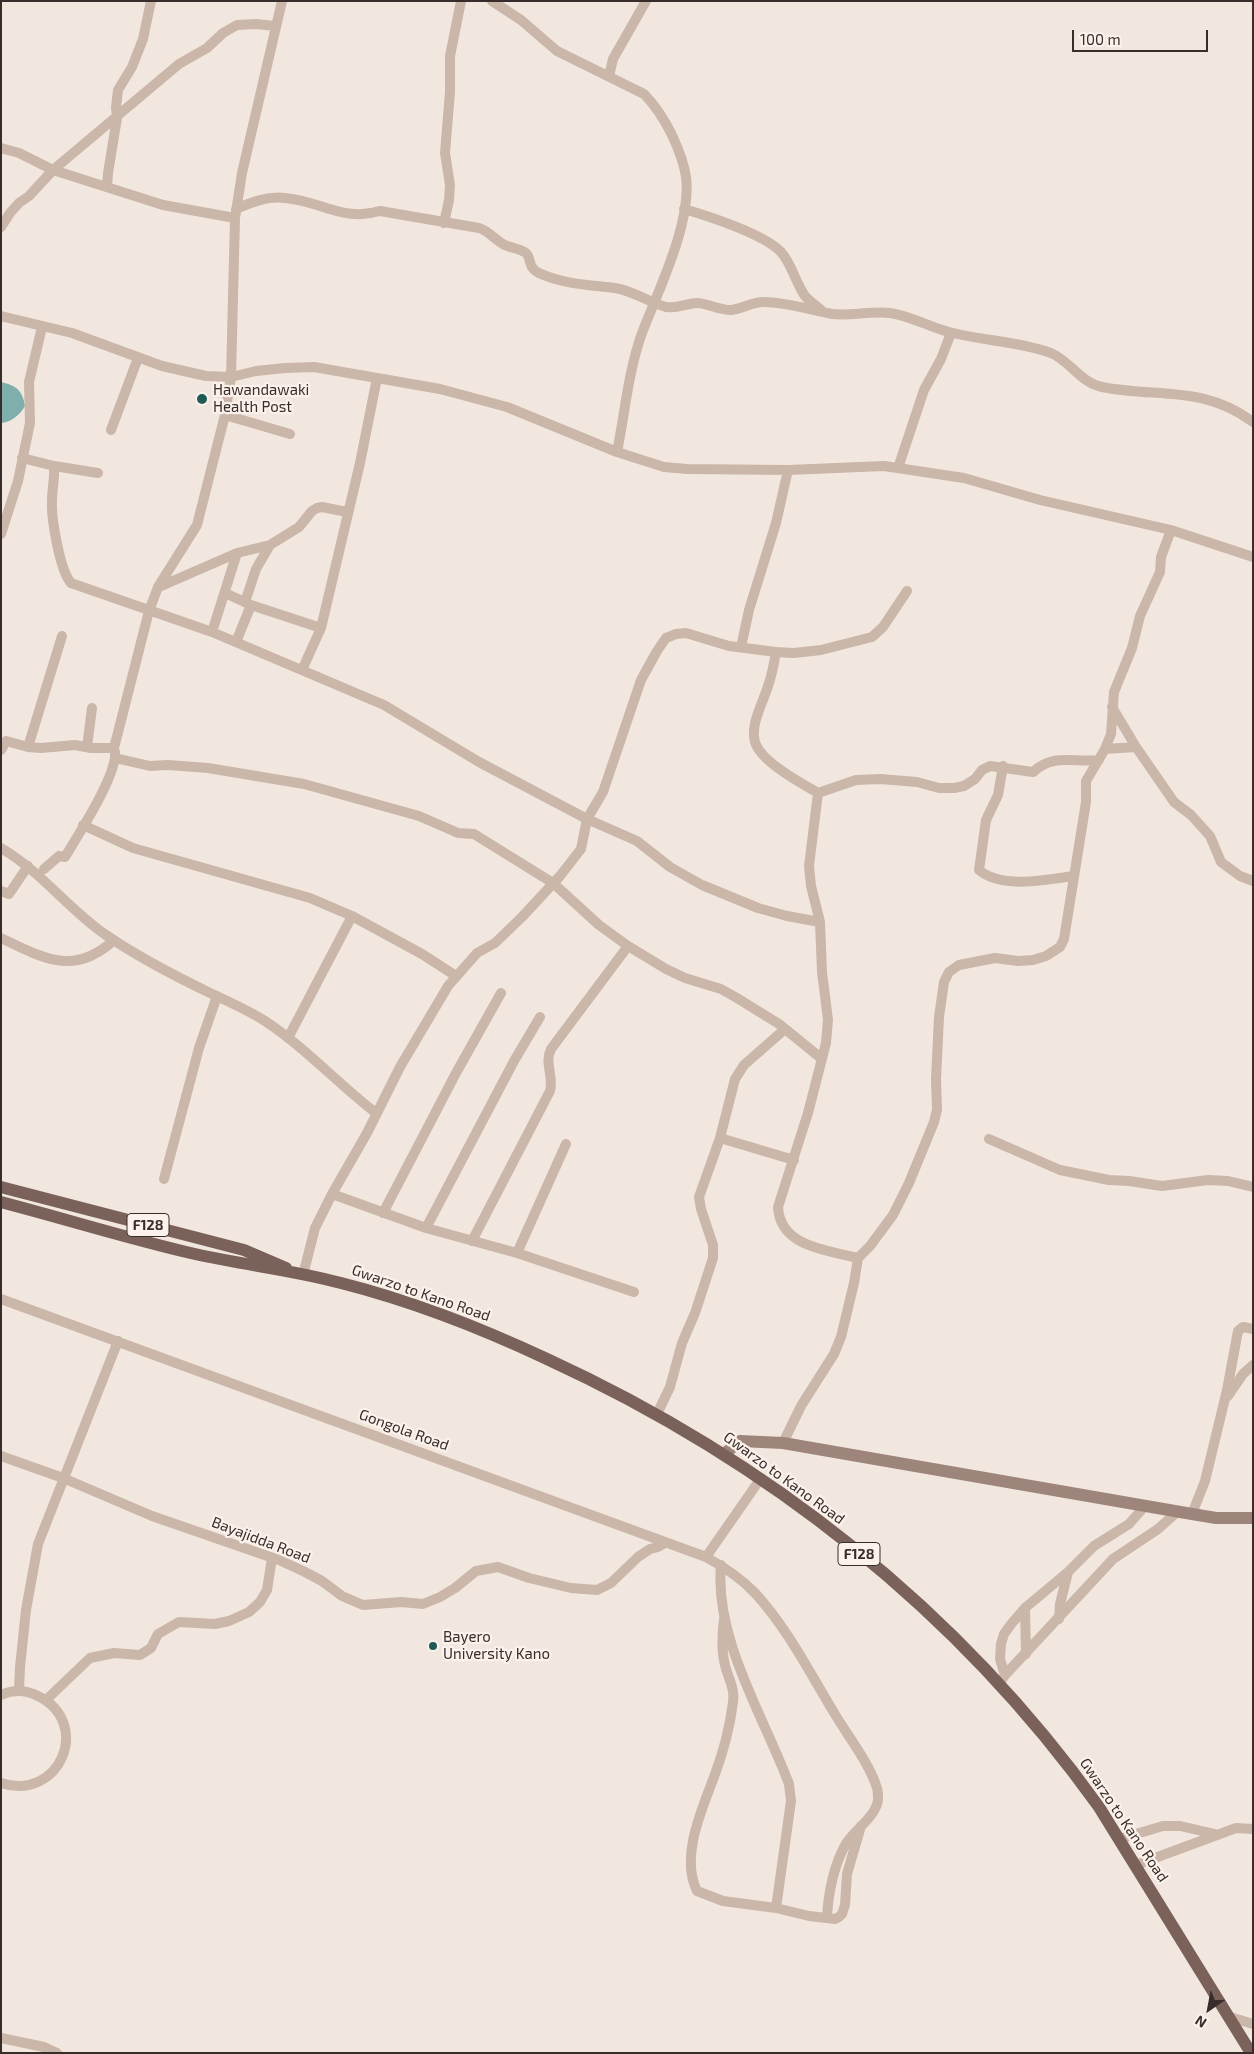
<!DOCTYPE html>
<html>
<head>
<meta charset="utf-8">
<style>
	body { margin:0 }
	#map { position:relative; width:1254px; height:2054px; overflow:hidden; background:#f2e7df; font-family:"Exo 2",sans-serif }
	canvas { display:block }
	.frame { position:absolute; inset:0; border:2px solid #382d2a; pointer-events:none }
	.north { position:absolute; left:1184px; top:1984px; width:50px; height:50px; -webkit-text-stroke:4px #faf2eb; paint-order:stroke; rotate:213deg; font-size:14px; font-weight:700; line-height:20px; text-align:center; color:#382d2a }
	.north::after { content:''; display:block; margin:auto; width:18px; height:22px; background:#382d2a; clip-path:polygon(50% 0,100% 100%,50% 72%,0 100%) }
	.scale { position:absolute; left:1072px; top:30px; width:136px; height:22px; box-sizing:border-box; border:2px solid #382d2a; border-top:0; padding-left:6px; font-size:15px; line-height:18px; white-space:nowrap; color:#382d2a; -webkit-text-stroke:4px #faf2eb; paint-order:stroke }
</style>
</head>
<body>
<div id="map">
<canvas width="1254" height="2054"></canvas>
<div class="frame"></div>
<div class="north">N</div>
<div class="scale">100 m</div>
</div>
<script>
const c = document.querySelector('canvas').getContext('2d');
c.lineJoin = 'round';
function fill(path, color) { c.fillStyle = color; c.fill(path, 'evenodd'); }
function stroke(path, color, width, dash) { c.strokeStyle = color; c.lineWidth = width; c.lineCap = dash ? 'butt' : 'round'; c.setLineDash(dash || []); c.stroke(path); }
function drawText(font, color, halo, rows, align = 'center') {
  c.font = font + ' "Exo 2",sans-serif'; c.lineWidth = 4.5; c.setLineDash([]); c.textBaseline = 'middle'; c.strokeStyle = halo; c.fillStyle = color; for (const [text, x, y, turn = 0] of rows) {
    c.save(); c.translate(x, y); c.rotate((+turn || 0) * Math.PI / 180); c.textAlign = isNaN(turn) ? turn : align; if (halo) c.strokeText(text, 0, 0); c.fillText(text, 0, 0); c.restore();
  }
}
const water = new Path2D(`
	M1 382C17 386 22 390 25 406 21 414 10 423 1 423Z`);
const street = new Path2D(`
	M492 1 521 20 557 51 644 94C656 106 664 119 672 135 678 148 684 162 686 177 692 223 658 291 642 333 628 372 625 413 617 452
	M609 76 613 59 646 1
	M1 148 19 153 53 170 163 205 235 218
	M107 187 108 173 117 118 116 107 118 90 132 67 143 39 151 1
	M236 209C252 202 267 196 285 198 321 201 343 222 380 211L479 228C489 231 494 239 503 244 509 248 520 248 526 253 532 259 527 267 539 273 562 284 590 285 615 288 634 291 648 302 666 307 678 309 687 303 698 303 709 304 720 310 731 310 742 309 752 302 763 302 786 302 810 310 832 314 851 316 871 311 890 313 911 316 929 327 949 332 983 341 1018 341 1051 353 1070 361 1081 383 1102 387 1158 398 1203 385 1253 422
	M684 209C708 216 764 234 781 252 792 264 796 284 805 296 810 302 817 306 822 311
	M444 223 449 200 450 185 445 153 450 92V56L461 1
	M1 227 10 213 19 203 29 196 53 170 179 64 207 48 223 33 237 25 256 24 275 26
	M1 316 72 333 162 366 206 376 231 377 256 371 285 368 314 367 440 389 507 407 617 452 664 467 687 469 788 470 884 466 964 478 1040 500 1171 530 1253 557
	M225 415 290 434
	M111 430 138 358
	M22 458 54 466C55 478 52 489 52 501 51 518 60 571 71 583L212 632 384 705 479 762 587 819 637 841 670 867 702 885 758 908 787 916 820 922
	M54 466 98 473
	M898 468 924 390 941 359 951 333
	M1 534 18 481 30 423 29 382 42 327
	M159 587 237 553 270 545 299 527 312 511 317 508 322 507 347 512
	M225 593 251 605 321 628
	M245 602 256 569 270 545
	M212 632 237 553
	M236 642 251 605
	M741 647 749 610 776 523 788 470
	M776 652C774 664 772 675 768 686 763 703 750 724 755 742 761 762 801 783 818 793
	M302 670 321 628 360 463 377 378
	M1112 707 1136 747 1174 802 1191 815 1210 836 1221 862 1240 876 1253 881
	M28 747 62 636
	M87 747 92 708
	M1105 749 1136 747
	M1 750 6 741 28 747 41 748 75 745 91 748H114L149 611 158 587 197 525 225 415 231 377 235 218 242 173 282 1
	M115 758 150 766 168 765 208 768 304 784 419 816 458 833 474 834 553 883 599 925 628 946 666 969 685 978 721 989 737 998 779 1024 822 1059
	M1003 766 998 795 986 820 979 870C1001 889 1047 880 1073 876
	M818 793 809 866 811 886 820 922 822 972 828 1020 826 1043 808 1113 778 1207C780 1247 827 1250 858 1258
	M818 793 856 780 880 779 917 782 939 788H954L964 786 975 779 982 770 990 766 1033 772C1053 753 1074 763 1099 760
	M83 825 133 848 310 898 352 916 422 954 456 976
	M1 848C42 872 68 909 106 935 138 957 173 975 208 992 227 1001 248 1010 265 1021 306 1048 338 1084 376 1113
	M44 869 59 856 65 857C78 835 117 776 115 752
	M1 891 9 894 28 866
	M1 938C43 958 74 977 114 940
	M288 1038 352 916
	M720 1138 794 1160
	M989 1139 1060 1170 1109 1180 1129 1181 1162 1186 1208 1180 1228 1181 1253 1187
	M164 1179 199 1048 217 996
	M332 1194 426 1228 517 1253 634 1292
	M383 1213 456 1073 501 993
	M426 1228 514 1061 540 1017
	M472 1241 550 1091C554 1076 544 1063 551 1049L628 946
	M517 1253 566 1144
	M303 1275 315 1228 332 1194 367 1133 400 1067 448 986 477 953 495 943 522 917 560 876 581 849 587 819 603 792 641 680 657 651 666 638 676 634 686 633 729 646 776 652 794 653 821 650 872 637 883 627 907 591
	M1 1299 706 1557 761 1478
	M1228 1396 1243 1374 1253 1365
	M657 1414 670 1387 682 1343 695 1313 713 1258V1245L701 1209 699 1197 720 1138 735 1079 744 1065 785 1029
	M783 1443 801 1406 834 1354 841 1337 854 1283 858 1258 870 1246 893 1215 909 1183 934 1122 937 1110 936 1079 939 1017 944 982 949 972 959 965 995 958 1018 961 1033 960 1046 956 1060 947 1064 939 1086 802V781L1105 749 1111 734 1114 692 1132 648 1140 616 1160 572 1161 557 1171 530
	M1 1456 63 1478 152 1516 279 1560 303 1571 322 1581 342 1596 363 1605 401 1602 423 1604 440 1597 455 1588 476 1571 498 1567 529 1578 571 1588 597 1590 611 1583 638 1557 650 1549 658 1547 665 1543
	M1192 1514 1205 1481 1227 1390 1238 1331 1243 1327 1253 1329
	M706 1557C724 1567 741 1578 755 1593 788 1629 811 1675 836 1716 850 1739 869 1763 877 1788 878 1791 878 1796 878 1800 876 1816 856 1829 847 1842 834 1863 828 1894 827 1918
	M721 1565C714 1638 764 1717 789 1784L791 1801 776 1908
	M1025 1608 1026 1654
	M724 1619C722 1635 721 1650 725 1665 728 1678 735 1688 733 1702 730 1727 723 1753 714 1777 702 1809 680 1857 697 1891L723 1901 776 1908 809 1916 835 1919 839 1917 842 1914 845 1905 847 1874 861 1826
	M1059 1619 1060 1604 1068 1572
	M1005 1675 1000 1659 1001 1644 1004 1634 1012 1623 1025 1608 1068 1572 1094 1546 1129 1524 1145 1506
	M999 1684 1005 1675 1113 1559 1158 1529 1177 1512
	M19 1690 20 1667 26 1610 38 1544 118 1341
	M1 1695C14 1689 26 1690 38 1696 93 1723 60 1802 1 1783
	M46 1700 90 1658 114 1653 140 1655 151 1648 158 1634 179 1622 215 1624 229 1621 249 1612 260 1602 267 1590 272 1558
	M1119 1839 1163 1826H1180L1215 1834
	M1136 1865 1236 1828 1253 1829
	M1230 2017 1253 2024
	M1 2038 44 2047 57 2053`);
const secondary = new Path2D(`
	M724 1454 740 1441 783 1443 1192 1514 1216 1518H1253`);
const primary = new Path2D(`
	M1 1187 244 1250 286 1268
	M1 1202C66 1219 130 1239 195 1254 244 1265 293 1270 341 1283 412 1301 481 1328 547 1359 767 1460 958 1610 1099 1807L1251 2053`);
const markers = [
	[202,399,6,"#1f5a57"],
	[433,1646,5,"#1f5a57"]
];
const shields = [
	[148,1225,42],
	[859,1554,42]
];
const shieldNames = [
	["F128",148,1225],
	["F128",859,1554]
];
const poiNames = [
	["Hawandawaki",213,390],
	["Health Post",213,407],
	["Bayero",443,1637],
	["University Kano",443,1654]
];
const streetNames = [
	["Gwarzo to Kano Road",421,1293,19],
	["Gongola Road",404,1430,20],
	["Gwarzo to Kano Road",784,1478,36],
	["Bayajidda Road",261,1540,21],
	["Gwarzo to Kano Road",1124,1820,56]
];
fill(water, '#7eafac');
stroke(street, '#cbb6aa', 10);
stroke(secondary, '#9e857b', 12);
stroke(primary, '#7a625b', 12);
for (const [x, y, r, color] of markers) { const dot = new Path2D(); dot.arc(x, y, r, 0, 2 * Math.PI); c.fillStyle = color; c.fill(dot); stroke(dot, '#faf2eb', 2); }
for (const [x, y, w] of shields) { const box = new Path2D(); box.roundRect(x - w / 2, y - 11.5, w, 23, 4); c.fillStyle = '#faf2eb'; c.fill(box); stroke(box, '#382d2a', 1); }
drawText('bold 14px', '#382d2a', null, shieldNames);
drawText('15px', '#382d2a', '#faf2eb', poiNames, 'left');
drawText('15px', '#382d2a', '#faf2eb', streetNames);
</script>
</body>
</html>
